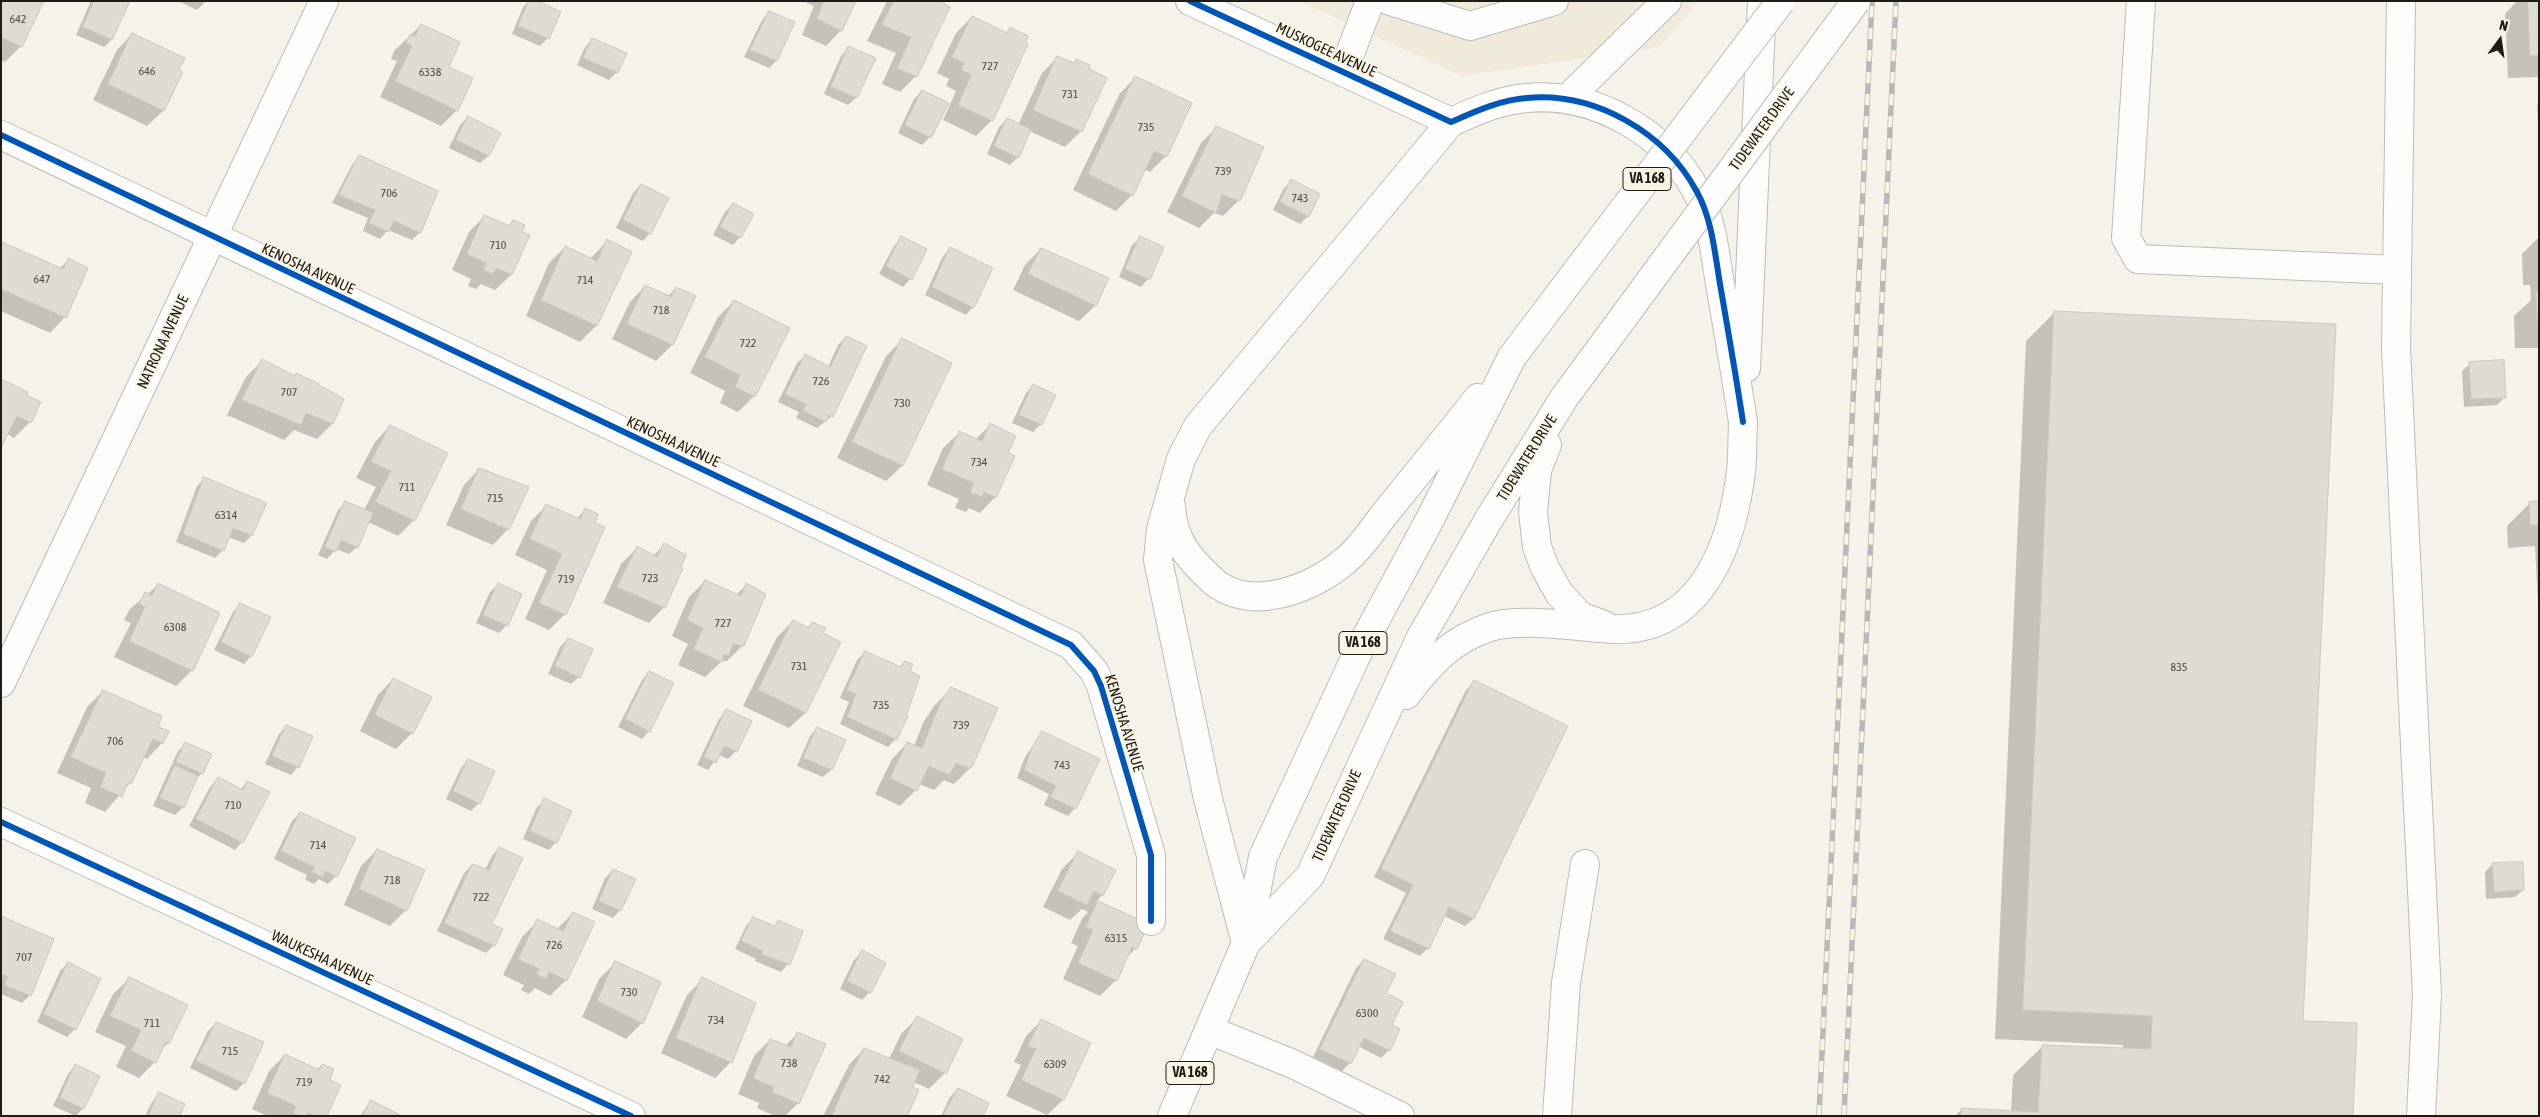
<!DOCTYPE html>
<html>
<head>
<meta charset="utf-8">
<style>
	body { margin:0 }
	#map { position:relative; width:2540px; height:1117px; overflow:hidden; background:#f5f2ea; font-family:"Asap Condensed",sans-serif }
	canvas { display:block }
	.frame { position:absolute; inset:0; border:2px solid #1e1c17; pointer-events:none }
	.north { position:absolute; left:2475px; top:15px; width:50px; height:50px; -webkit-text-stroke:4px #faf4e5; paint-order:stroke; rotate:14deg; font-size:14px; font-weight:700; line-height:20px; text-align:center; color:#1e1c17 }
	.north::after { content:''; display:block; margin:auto; width:18px; height:22px; background:#1e1c17; clip-path:polygon(50% 0,100% 100%,50% 72%,0 100%) }
</style>
</head>
<body>
<div id="map">
<canvas width="2540" height="1117"></canvas>
<div class="frame"></div>
<div class="north">N</div>
</div>
<script>
const c = document.querySelector('canvas').getContext('2d');
c.lineJoin = 'round';
function fill(path, color) { c.fillStyle = color; c.fill(path, 'evenodd'); }
function stroke(path, color, width, dash) { c.strokeStyle = color; c.lineWidth = width; c.lineCap = dash ? 'butt' : 'round'; c.setLineDash(dash || []); c.stroke(path); }
function drawText(font, color, halo, rows, align = 'center') {
  c.font = font + ' "Asap Condensed",sans-serif'; c.lineWidth = 4; c.setLineDash([]); c.textBaseline = 'middle'; c.strokeStyle = halo; c.fillStyle = color; for (const [text, x, y, turn = 0] of rows) {
    c.save(); c.translate(x, y); c.rotate((+turn || 0) * Math.PI / 180); c.textAlign = isNaN(turn) ? turn : align; if (halo) c.strokeText(text, 0, 0); c.fillText(text, 0, 0); c.restore();
  }
}
const built = new Path2D(`
	M1298 1H1698L1660 47 1462 76Z`);
const shadow = new Path2D(`
	M1 1 21 46 5 62 1 60Z
	M91 1H126L111 40 104 47 76 35Z
	M178 1H206L197 10Z
	M529 1 548 38 540 46 512 34 523 7Z
	M803 1H854L841 30 826 46 802 35 814 6Z
	M887 1H936L916 76 900 92 882 84 896 53 867 41Z
	M2517 1H2539V77L2508 78 2505 14Z
	M769 12 793 23 776 61 769 68 744 57 762 20Z
	M972 17 1005 34 1010 29 992 120 976 136 943 120 956 91 946 86 949 79 937 73 956 33Z
	M421 25 447 67 457 110 441 126 380 97 397 61 391 59 394 51Z
	M132 34 181 73 163 111 147 126 93 100 117 50Z
	M592 40 617 72 609 80 577 65 585 47Z
	M849 48 874 59 856 98 848 105 824 94 841 56Z
	M1057 58 1072 64 1076 60 1081 131 1065 147 1029 131 1018 157 1010 165 987 154 999 127 1007 119 1018 125 1042 73Z
	M1135 78 1166 156 1150 172 1144 169 1132 195 1116 211 1073 190 1120 93Z
	M922 91 930 137 922 145 898 133 914 99Z
	M2539 102V144L2537 104Z
	M468 117 500 133 488 156 480 163 449 148 460 125Z
	M1217 127 1239 200 1223 216 1214 213 1199 228 1167 212 1201 143Z
	M360 157 420 232 412 240 388 230 380 239 363 231 368 218 332 203 352 165Z
	M1292 181 1308 216 1300 224 1273 210 1284 188Z
	M641 185 650 233 643 241 616 228 633 193Z
	M733 204 740 237 733 245 713 235 725 212Z
	M485 216 508 226 513 221 520 233 528 236 511 275 495 290 481 284 476 289 468 286 471 279 452 270 469 232Z
	M2539 237V348H2515L2514 316 2531 300 2530 285H2523L2522 254Z
	M902 238 925 250 910 279 903 287 879 274 894 246Z
	M1140 238 1148 279 1141 287 1119 277 1132 245Z
	M607 241 631 252 596 326 580 342 526 316 549 263 565 247 590 259Z
	M2 243 59 269 68 260 65 317 50 333 1 311Z
	M950 249 973 307 966 315 925 295 943 256Z
	M1041 249 1107 278 1095 306 1079 321 1013 290 1025 265Z
	M645 286 668 296 676 288 695 296 672 345 656 361 612 339 630 302Z
	M734 301 789 328 754 396 738 412 720 403 725 391 690 373 718 317Z
	M2055 312 2302 1022 2352 1116H1955L1962 1109 2011 1112 2013 1075 2043 1046 2123 1049V1045L1995 1039 2026 341Z
	M846 337 832 416 817 428 796 418 799 412 778 402 797 363 805 356 828 367 838 345Z
	M902 340 951 363 902 466 886 481 837 458 886 356Z
	M262 361 294 376 297 374 318 386 332 424 317 439 294 430 284 440 227 415 246 377Z
	M2470 364 2505 397 2497 405 2464 407 2462 371Z
	M1 381 30 422 14 438 7 434Z
	M1033 386 1041 424 1033 432 1012 423 1026 393Z
	M990 425 1007 453 995 497 980 513 969 508 966 512 955 508 959 499 927 485 943 448 959 433 975 440Z
	M390 426 414 520 398 536 368 522 357 547 349 554 336 549 327 559 318 555 338 510 346 502 364 510 376 487 356 478 375 442Z
	M479 469 508 529 493 545 446 525 464 485Z
	M205 478 251 536 244 543 228 537 223 550 215 558 176 542 197 486Z
	M2530 503H2539V624L2535 546 2508 548 2507 526Z
	M547 505 576 519 585 510 565 614 549 630 525 619 547 570 515 555 531 521Z
	M664 545V607L649 623 603 603 621 564 637 548 653 556Z
	M705 581 736 595 746 585 742 646 727 661H722L705 677 678 665 688 644 672 636 689 597Z
	M158 585 218 614 192 670 176 686 114 657 131 623 124 620 130 609Z
	M498 585 507 625 499 633 476 623 490 592Z
	M240 605 251 656 244 664 214 650 233 612Z
	M793 621 807 628 812 623 821 634 839 643 805 713 789 728 743 706 777 637Z
	M568 639 579 677 571 684 548 674 560 647Z
	M865 652 899 668 904 662 908 672 896 739 888 747 840 724 849 702 840 698 857 660Z
	M649 672V731L642 739 618 727 642 680Z
	M393 679 412 733 396 749 360 731 378 695Z
	M1474 682 1566 727 1473 919 1465 926 1444 916 1428 948 1420 956 1383 939 1406 893 1374 877 1466 690Z
	M951 689 996 709 971 767 956 782 953 784 944 780 934 790 919 784 916 790 900 806 875 794 892 759 907 743 914 746 924 721 935 705Z
	M103 691 156 727 162 743 147 759 143 757 130 783 105 812 85 803 91 788 57 773 87 707Z
	M726 711 736 751 728 759 719 755 708 770 697 765 719 719Z
	M287 726 298 767 291 775 265 764 279 734Z
	M818 728 844 740 831 770 823 777 797 766 810 736Z
	M1043 732 1075 808 1068 816 1044 805 1049 794 1017 778 1025 757Z
	M186 743 202 773 195 780 183 807 175 815 153 806 178 751Z
	M468 760 479 803 471 811 446 799 461 768Z
	M218 779 240 790 247 782 242 842 235 850 189 826 210 787Z
	M545 800 556 842 549 850 523 839 537 807Z
	M300 813 336 876 328 884 319 879 314 884 305 880 307 875 274 859 292 821Z
	M499 848 490 924 494 945 486 953 437 931 464 873 472 865 485 870 492 856Z
	M377 850 406 910 390 926 344 905 361 866Z
	M1078 853 1102 895 1096 902 1147 925 1136 948 1126 958 1116 980 1100 996 1063 979 1078 946 1071 943 1082 919 1088 912 1082 909 1070 920 1043 907 1062 869Z
	M2493 864 2523 890 2515 897 2486 899 2485 872Z
	M613 870 620 910 613 918 592 909 605 878Z
	M573 913 566 980 550 996 535 988 529 994 521 990 524 985 503 975 522 937 538 921 557 929Z
	M1 918 30 995 22 1003 1 994Z
	M754 918 773 927 778 922 802 932 788 964 781 972 755 961 756 959 735 949 746 926Z
	M862 952 870 992 862 1000 840 989 854 960Z
	M1364 960 1385 993 1391 1026 1389 1050 1381 1058 1358 1046 1350 1063 1342 1071 1313 1057 1356 968Z
	M68 963 75 1029 67 1037 37 1022 60 971Z
	M615 963 642 1023 626 1039 582 1017 599 979Z
	M129 979 168 1043 160 1051 155 1062 139 1078 116 1067 126 1046 95 1032 113 994Z
	M703 979 731 1062 715 1078 661 1053 687 995Z
	M917 1018 945 1073 929 1089 914 1082 906 1116H823L849 1065 864 1049 889 1059 901 1034Z
	M1042 1020 1063 1100 1047 1115 1006 1096 1021 1065 1014 1062 1026 1036Z
	M216 1023 263 1043 244 1083 236 1091 190 1068 208 1031Z
	M797 1034 798 1103 785 1116H775L757 1108 759 1103 738 1094 754 1056 770 1040 785 1046Z
	M285 1055 317 1070 322 1065 328 1081 326 1116H267L252 1109 269 1071Z
	M75 1066 83 1108 76 1116 53 1106 68 1074Z
	M958 1089 981 1116H941L950 1097Z
	M159 1094 179 1116H145L152 1102Z
	M371 1101 399 1116H360Z`);
const building = new Path2D(`
	M1 1H44L22 47 1 37Z
	M94 1H130L112 40 83 27Z
	M529 1H538L561 12 549 39 518 26Z
	M824 1H856L842 31 817 19Z
	M894 1H939L950 7 917 77 897 68 911 37 882 25Z
	M2528 1H2539V55L2530 56Z
	M769 11 795 22 777 61 750 50Z
	M972 16 1007 33 1010 27 1028 36 1026 42 1028 44 993 121 958 105 971 75 961 70 964 63 952 57Z
	M421 24 460 42 449 67 473 78 458 111 395 81 412 46 406 43 410 34 415 36Z
	M132 33 185 58 179 70 183 72 164 111 108 84Z
	M592 38 627 53 618 73 583 58Z
	M848 46 876 58 857 98 831 87Z
	M1057 56 1074 63 1076 59 1090 65 1089 69 1107 78 1082 132 1033 110Z
	M1135 76 1192 103 1167 157 1154 151 1133 196 1088 174Z
	M922 90 949 103 931 138 905 125Z
	M468 116 501 133 489 156 456 140Z
	M1007 118 1031 129 1019 158 994 146Z
	M1216 126 1264 147 1240 201 1222 195 1216 213 1182 196Z
	M359 155 438 191 421 233 394 221 389 232 369 223 375 210 339 195Z
	M1291 179 1320 194 1309 217 1280 202Z
	M641 184 669 198 651 234 623 220Z
	M733 203 754 214 741 238 720 227Z
	M484 215 510 226 513 220 525 225 522 232 530 235 512 275 496 268 493 274 483 270 486 263 467 254Z
	M901 236 927 249 912 280 886 266Z
	M1140 236 1164 247 1150 280 1125 269Z
	M607 239 632 252 597 326 541 300 565 246 597 261Z
	M2 242 63 269 68 258 88 268 66 318 1 289Z
	M950 247 993 268 974 308 932 287Z
	M1041 248 1109 278 1096 306 1028 274Z
	M645 285 671 297 676 287 696 296 673 345 627 324Z
	M2536 292H2539V326H2538Z
	M734 300 790 328 755 397 735 387 740 375 705 357Z
	M2054 311 2336 324 2303 1021 2357 1023 2353 1116H1961V1108L2038 1112 2042 1045 2151 1049 2152 1016 2023 1010Z
	M846 336 867 346 833 417 829 415 826 422 803 411 806 404 785 394 805 354 830 367Z
	M902 338 952 363 903 466 852 442Z
	M262 359 295 376 296 373 319 384V385L344 399 333 424 306 413 301 425 242 400Z
	M2504 360 2506 398 2471 399 2469 362Z
	M1 379 28 392 27 395 41 402 31 423 17 416 1 448Z
	M1033 384 1056 395 1042 425 1019 415Z
	M990 423 1016 436 1008 453 1015 456 996 498 984 492 982 497 970 492 974 483 942 469 959 431 982 441Z
	M390 425 448 453 415 521 375 502 391 471 371 462Z
	M479 468 529 487 509 530 461 509Z
	M204 477 267 503 252 536 233 528 224 551 183 534Z
	M345 501 373 513 358 548 341 540 336 552 325 547Z
	M2539 501V525H2530L2529 502Z
	M546 504 580 519 585 508 598 514 595 523 605 527 566 615 539 603 562 554 530 539Z
	M664 543 686 555 681 567 683 568 665 608 617 587 637 546 657 557Z
	M705 580 741 596 746 583 766 594 744 646 733 644 729 656 724 654 722 662 693 649 703 628 687 620Z
	M158 583 220 613 193 671 129 641 145 607 139 604 145 592 152 596Z
	M498 583 522 594 508 626 483 615Z
	M240 603 271 617 252 657 221 642Z
	M793 620 809 628 812 622 826 628 823 633 841 642 806 713 758 690Z
	M568 638 593 649 580 678 555 666Z
	M865 651 901 667 904 661 913 664 910 671 920 676 906 716H908L897 740 847 717 856 694 847 690Z
	M649 671 674 683 650 732 625 719Z
	M393 678 432 697 413 734 375 715Z
	M1474 680 1568 726 1474 919 1449 907 1429 949 1390 931 1413 885 1381 869Z
	M951 687 998 708 972 767 970 766V769L956 763 950 775 929 766 917 791 890 778 907 742 922 748 940 704Z
	M103 690 162 716 158 727 169 731 163 744 153 739 131 784 128 783 122 797 100 787 106 773 71 757Z
	M726 709 752 721 737 752 724 746 716 763 704 757Z
	M286 725 313 736 299 768 272 756Z
	M817 727 846 740 832 770 803 758Z
	M1042 731 1100 759 1076 809 1050 797 1056 786 1024 770 1032 748Z
	M185 742 212 754 203 774 176 762Z
	M468 759 495 771 480 804 453 791Z
	M175 765 198 776 184 808 160 798Z
	M218 777 243 790 247 781 270 792 243 843 196 819Z
	M544 798 572 811 557 843 530 831Z
	M300 812 356 838 337 877 325 871 323 877 312 872 314 867 281 851Z
	M499 847 523 858 492 924 503 929 495 946 444 923 472 864 489 870Z
	M377 849 425 870 407 911 359 889Z
	M1078 851 1116 870 1103 896 1094 891 1087 905 1058 891Z
	M2523 862 2524 890 2494 892 2492 863Z
	M613 869 636 879 621 911 599 901Z
	M1098 901 1149 924 1137 949 1132 947 1117 981 1078 963 1093 930 1086 927Z
	M573 912 595 922 567 981 549 972 546 979 536 974 539 969 518 959 537 919 563 931Z
	M1 916 54 939 31 996 4 985 8 977 1 974Z
	M753 917 775 926 778 920 803 931 790 965 761 954 763 951 741 941Z
	M862 950 886 963 871 993 847 981Z
	M1364 959 1396 974 1386 993 1403 1002 1392 1025 1400 1029 1390 1051 1364 1038 1351 1064 1320 1049Z
	M615 961 661 982 643 1024 597 1001Z
	M68 962 101 979 76 1030 44 1014Z
	M129 977 188 1005 169 1044 166 1042 156 1063 131 1051 141 1030 110 1016Z
	M702 977 756 1003 732 1063 676 1038Z
	M917 1016 963 1039 946 1074 899 1051Z
	M1041 1019 1091 1043 1064 1100 1021 1080 1036 1049 1028 1046Z
	M216 1022 264 1042 245 1084 196 1061Z
	M797 1032 826 1044 799 1104 772 1092 774 1087 753 1078 770 1039 791 1047Z
	M864 1048 920 1070 913 1087 919 1090 907 1116H832L841 1094Z
	M285 1054 319 1070 322 1064 334 1069 330 1080 341 1085 327 1116H315L308 1113 306 1116H299L293 1113 296 1106 267 1093Z
	M75 1064 100 1076 84 1109 60 1098Z
	M958 1088 989 1103 983 1116H943Z
	M159 1092 185 1104 180 1116H148Z
	M371 1100 402 1116H363Z`);
const minor = new Path2D(`
	M1190 1 1451 122C1476 111 1500 100 1527 98 1595 92 1665 132 1697 192 1712 219 1715 254 1720 284 1728 330 1736 376 1743 422
	M1390 1 1470 26 1554 1
	M2141 1 2126 238 2138 259 2397 270
	M2401 1 2396 348 2427 995 2421 1116
	M1343 72 1370 1
	M1567 99 1667 1
	M1 135 1071 645 1094 671 1101 686 1151 855V921
	M1746 368 1762 1
	M1 683 324 1
	M1 822 631 1116
	M1209 1030 1293 1064 1400 1116
	M1557 1116 1566 983 1585 864`);
const highway = new Path2D(`
	M1547 445 1537 470 1533 512 1537 547 1545 568 1559 593 1580 616 1604 625
	M1171 506C1173 540 1187 557 1212 580 1249 614 1313 589 1346 560 1362 547 1374 527 1387 511 1418 473 1448 436 1478 398
	M1406 695C1431 663 1450 640 1490 627 1520 617 1579 627 1611 629 1698 633 1730 551 1740 479 1743 460 1742 441 1743 422
	M1246 943 1208 799 1158 560 1161 529 1181 459 1198 426 1451 122
	M1246 943 1310 876 1421 637 1489 519 1564 398
	M1172 1116 1246 943 1263 857 1357 654 1428 523 1512 357`);
const rail = new Path2D(`
	M1819 1116 1872 1
	M1844 1116 1896 1`);
const highwayBridge = new Path2D(`
	M1512 357 1781 1
	M1564 398 1856 1`);
const cycleway = new Path2D(`
	M1190 1 1451 122C1476 111 1500 100 1527 98 1595 92 1665 132 1697 192 1712 219 1715 254 1720 284 1728 330 1736 376 1743 422
	M1 135 1071 645 1094 671 1101 686 1151 855V921
	M1 822 631 1116`);
const numberNames = [
	["642",18,19],
	["727",990,66],
	["646",147,71],
	["6338",430,72],
	["731",1070,94],
	["735",1146,127],
	["739",1223,171],
	["706",389,193],
	["743",1300,198],
	["710",498,245],
	["647",42,279],
	["714",585,280],
	["718",661,310],
	["722",748,343],
	["726",821,381],
	["707",289,392],
	["730",902,403],
	["734",979,462],
	["711",407,487],
	["715",495,498],
	["6314",226,515],
	["723",650,578],
	["719",566,579],
	["727",723,623],
	["6308",175,627],
	["731",799,666],
	["835",2179,667],
	["735",881,705],
	["739",961,725],
	["706",115,741],
	["743",1062,765],
	["710",233,805],
	["714",318,845],
	["718",392,880],
	["722",481,897],
	["6315",1116,938],
	["726",554,945],
	["707",24,957],
	["730",629,992],
	["6300",1367,1013],
	["734",716,1020],
	["711",152,1023],
	["715",230,1051],
	["738",789,1063],
	["6309",1055,1064],
	["742",882,1079],
	["719",304,1082]
];
const shields = [
	[1647,179,48],
	[1363,643,48],
	[1190,1073,48]
];
const shieldNames = [
	["VA 168",1647,179],
	["VA 168",1363,643],
	["VA 168",1190,1073]
];
const streetNames = [
	["MUSKOGEE AVENUE",1326,50,25],
	["TIDEWATER DRIVE",1762,129,-54],
	["KENOSHA AVENUE",308,269,25],
	["NATRONA AVENUE",163,342,-65],
	["KENOSHA AVENUE",673,442,25],
	["TIDEWATER DRIVE",1527,458,-58],
	["KENOSHA AVENUE",1124,723,73],
	["TIDEWATER DRIVE",1337,816,-66],
	["WAUKESHA AVENUE",322,958,25]
];
fill(built, '#f0eada');
fill(shadow, '#0003');
fill(building, '#dedad4');
stroke(building, '#cac6c0', 1);
stroke(minor, '#bebcb5', 30);
stroke(highway, '#bebcb5', 30);
stroke(minor, '#fefdfc', 28);
stroke(highway, '#fefdfc', 28);
stroke(rail, '#bab8b6', 5.5);
stroke(rail, '#faf4e5', 4, [11]);
stroke(highwayBridge, '#bebcb5', 30, []);
stroke(highwayBridge, '#fefdfc', 28);
stroke(cycleway, '#0057b8', 6);
drawText('12px', '#4f4c47', null, numberNames);
for (const [x, y, w] of shields) { const box = new Path2D(); box.roundRect(x - w / 2, y - 11.5, w, 23, 4); c.fillStyle = '#faf4e5'; c.fill(box); stroke(box, '#1e1c17', 1); }
drawText('bold 14px', '#1e1c17', null, shieldNames);
drawText('15px', '#1e1c17', '#faf4e5', streetNames);
</script>
</body>
</html>
